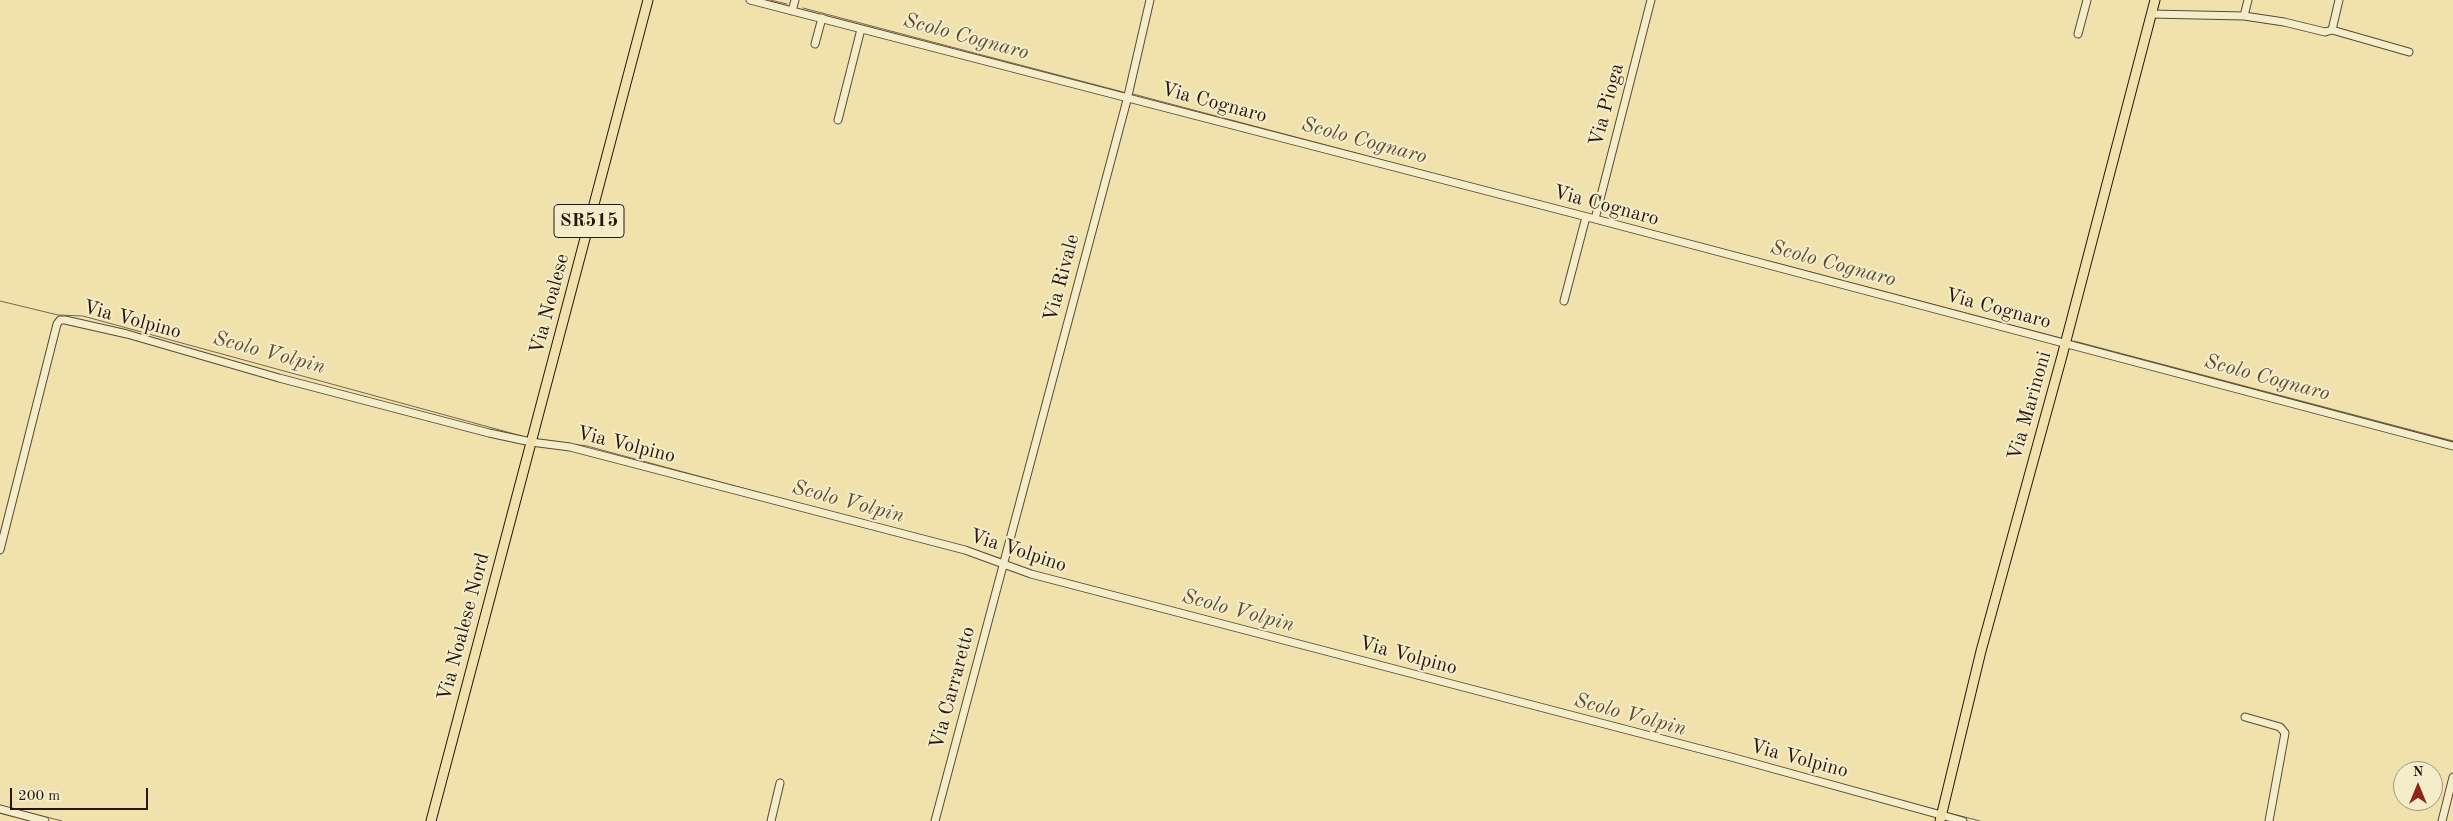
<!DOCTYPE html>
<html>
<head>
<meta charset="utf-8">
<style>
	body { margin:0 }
	#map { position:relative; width:2453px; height:821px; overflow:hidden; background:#f0e1ad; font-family:"Old Standard TT",serif }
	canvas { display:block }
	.north { position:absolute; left:2393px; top:761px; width:50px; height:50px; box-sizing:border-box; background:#f5ecca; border:1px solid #a3967f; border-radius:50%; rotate:0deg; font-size:14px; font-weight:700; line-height:20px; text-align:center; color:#27160e }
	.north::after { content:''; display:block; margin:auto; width:18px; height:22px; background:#8f2418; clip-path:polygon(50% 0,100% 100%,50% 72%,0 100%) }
	.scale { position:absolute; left:10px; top:788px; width:138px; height:22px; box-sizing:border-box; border:2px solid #27160e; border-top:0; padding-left:6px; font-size:15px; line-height:18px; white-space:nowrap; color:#27160e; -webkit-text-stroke:4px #f5ecca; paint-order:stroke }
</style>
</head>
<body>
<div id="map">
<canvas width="2453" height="821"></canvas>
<div class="north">N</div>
<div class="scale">200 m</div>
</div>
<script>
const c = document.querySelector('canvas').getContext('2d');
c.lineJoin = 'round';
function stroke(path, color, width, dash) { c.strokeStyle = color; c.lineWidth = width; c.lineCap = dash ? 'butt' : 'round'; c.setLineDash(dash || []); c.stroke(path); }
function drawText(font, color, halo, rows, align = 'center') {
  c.font = font + ' "Old Standard TT",serif'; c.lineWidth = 4; c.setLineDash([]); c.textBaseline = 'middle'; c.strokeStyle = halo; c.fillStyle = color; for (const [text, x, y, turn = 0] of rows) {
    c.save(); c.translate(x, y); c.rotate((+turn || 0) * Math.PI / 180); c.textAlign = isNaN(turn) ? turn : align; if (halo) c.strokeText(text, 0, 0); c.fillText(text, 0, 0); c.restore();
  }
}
const stream = new Path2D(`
	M770 0 787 4
	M803 8 1123 92
	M1133 94 1458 180
	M1769 261 2060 338
	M0 301 58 315 83 316 529 438
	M2074 341 2453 441
	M536 439 587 446 828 511
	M972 549 1002 559
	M1065 579 1150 602
	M0 805 62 821
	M1918 805 1934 809
	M1949 813 1980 821`);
const minor = new Path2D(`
	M750 0 1595 219 2453 446
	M792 11 795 0
	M2151 14 2244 16 2284 22 2325 32 2332 30 2339 0
	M2244 16 2248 0
	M2332 30 2409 52
	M2078 34 2087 0
	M815 44 822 18
	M838 120 861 29
	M1595 219 1651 0
	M1564 301 1586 217
	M0 550 57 324 60 320H65L127 334 279 378 489 433 531 442 570 447 965 550 1031 574 1731 757 1963 821
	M2245 717 2280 727 2285 733 2269 821
	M0 809 45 821
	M771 821 780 783
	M935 821 1127 100 1150 0
	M2442 821 2453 777`);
const major = new Path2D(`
	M431 821 648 0
	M1940 821 1981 651 2062 356 2155 0`);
const shields = [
	[589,221,70]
];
const shieldNames = [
	["SR515",589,221]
];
const streetNames = [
	["Via Cognaro",1214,103,15],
	["Via Pioga",1607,105,-75],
	["Via Cognaro",1606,206,15],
	["Via Rivale",1062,278,-75],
	["Via Noalese",550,304,-75],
	["Via Cognaro",1998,309,15],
	["Via Volpino",132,320,15],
	["Via Marinoni",2030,406,-74],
	["Via Volpino",626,445,14],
	["Via Volpino",1018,551,18],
	["Via Noalese Nord",464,627,-75],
	["Via Volpino",1408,656,15],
	["Via Carraretto",953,688,-75],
	["Via Volpino",1799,759,15]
];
const waterNames = [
	["Scolo Cognaro",966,37,15],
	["Scolo Cognaro",1364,141,15],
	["Scolo Cognaro",1833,264,15],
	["Scolo Volpin",269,353,15],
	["Scolo Cognaro",2267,378,15],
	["Scolo Volpin",848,502,15],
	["Scolo Volpin",1238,611,15],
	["Scolo Volpin",1630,715,15]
];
stroke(stream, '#77664d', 1);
stroke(minor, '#594936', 9);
stroke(major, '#27160e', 11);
stroke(minor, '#f5ecca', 7);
stroke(major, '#f0e1ad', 9);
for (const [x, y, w] of shields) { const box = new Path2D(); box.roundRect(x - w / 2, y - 16.5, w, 33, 4); c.fillStyle = '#f5ecca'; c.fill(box); stroke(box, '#27160e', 1); }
drawText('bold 19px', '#27160e', null, shieldNames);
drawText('20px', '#27160e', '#f5ecca', streetNames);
drawText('italic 21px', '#5c4c38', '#f5ecca', waterNames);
</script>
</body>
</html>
